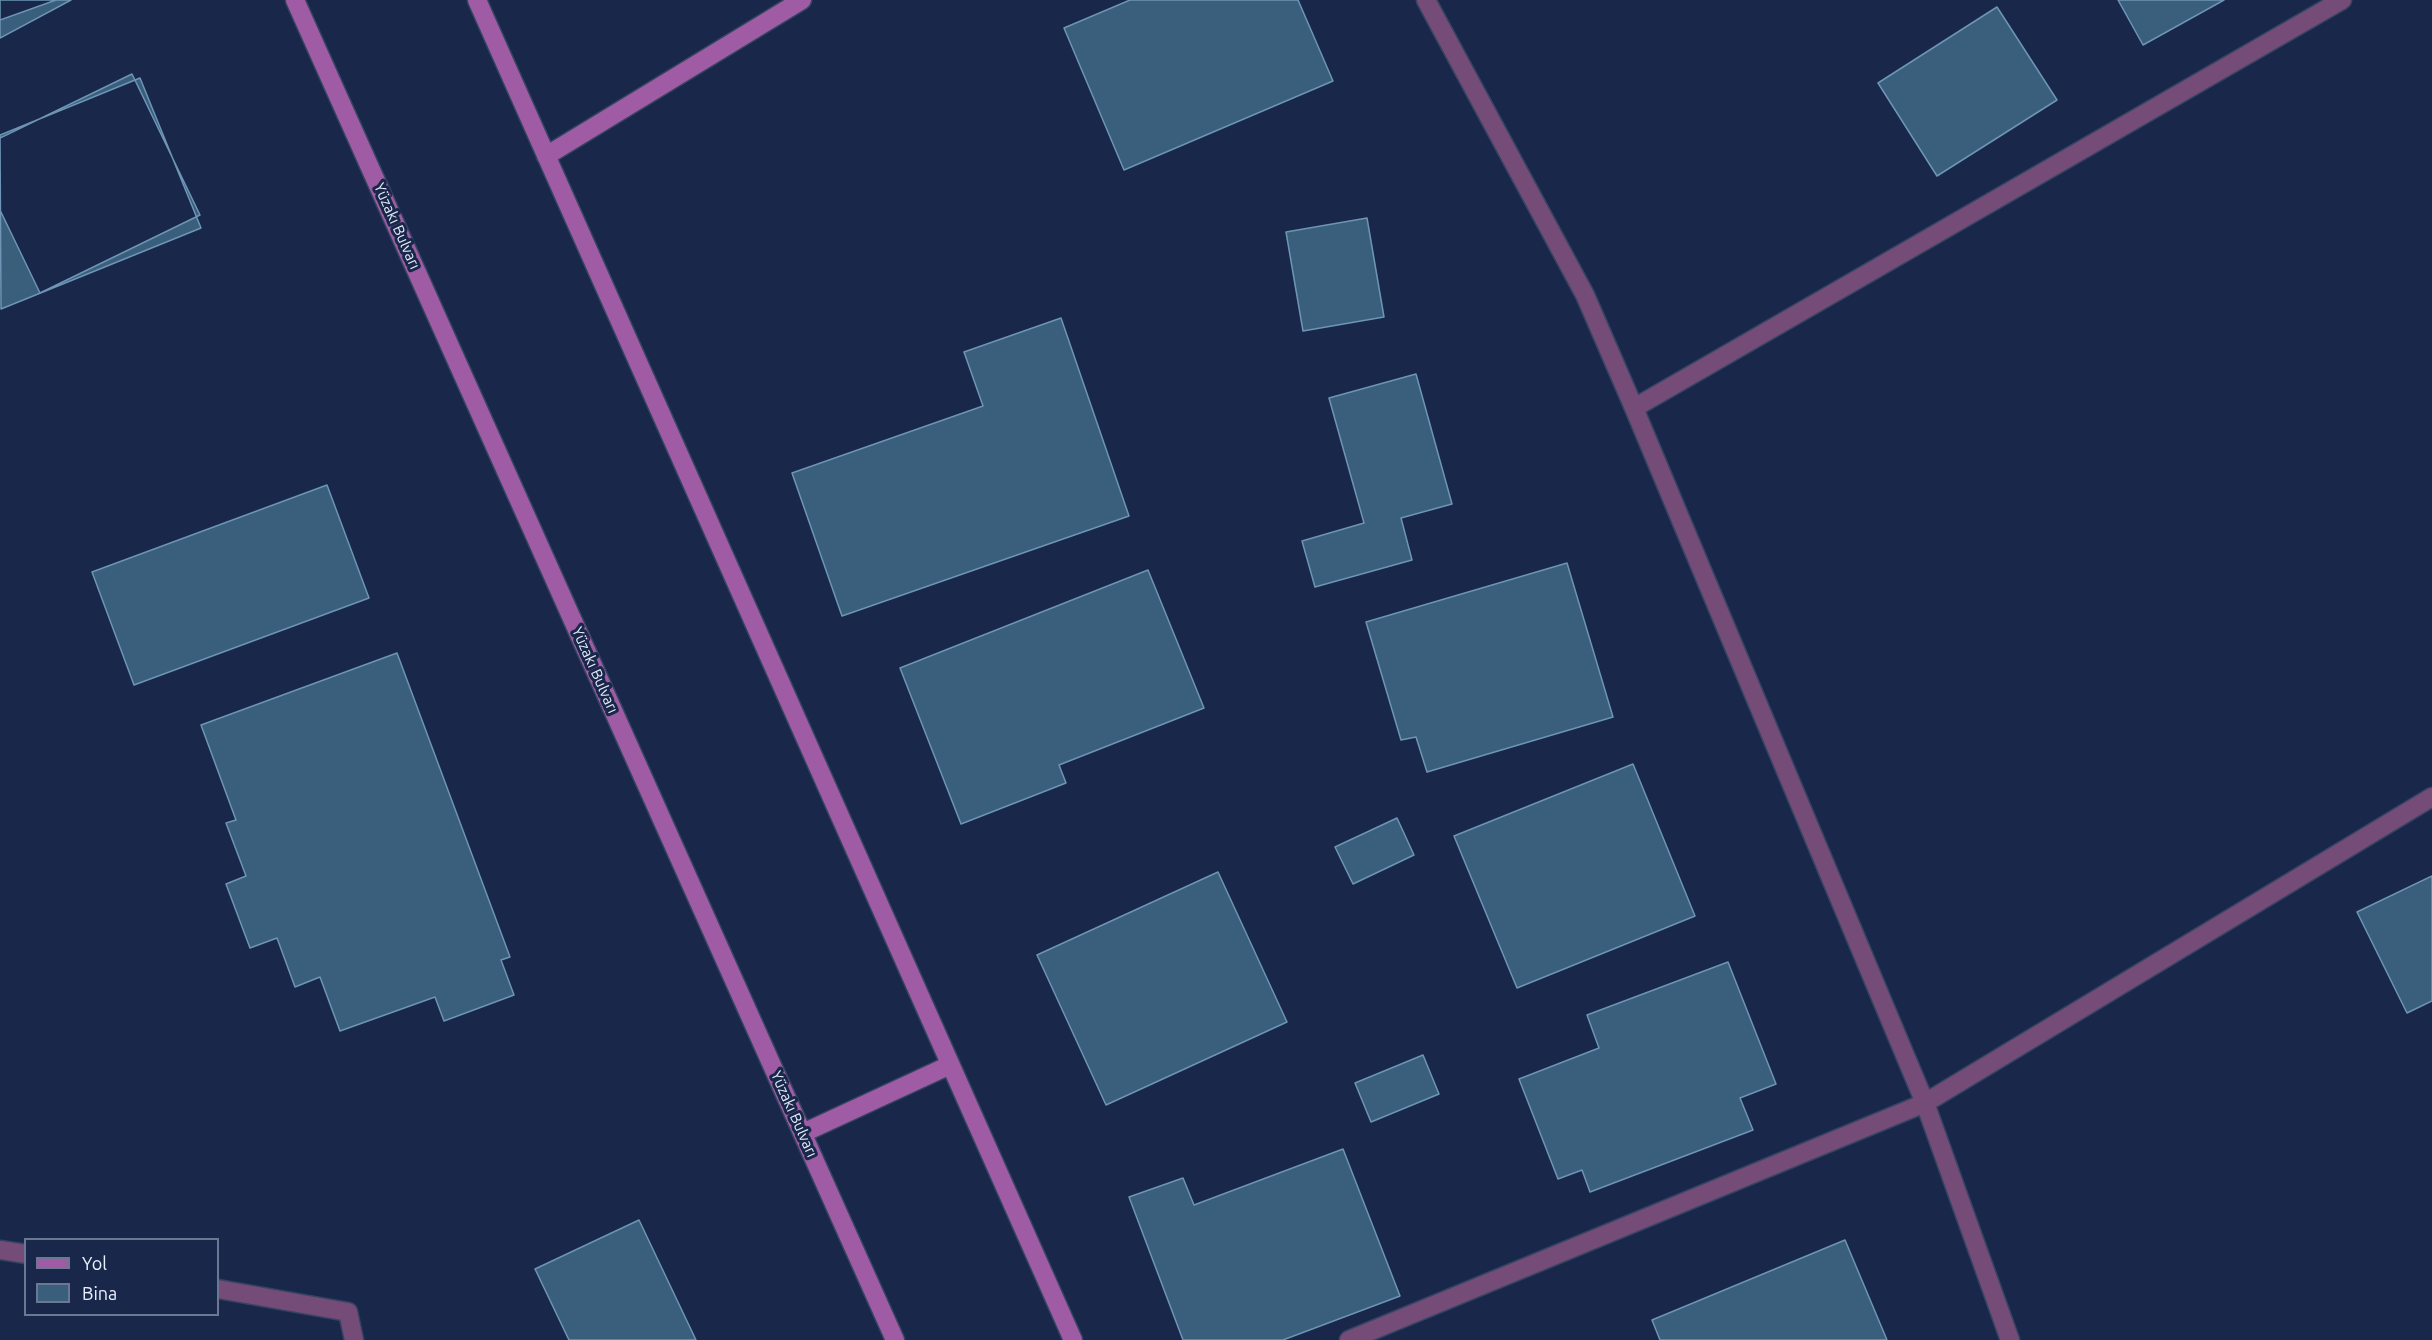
<!DOCTYPE html>
<html>
<head>
<meta charset="utf-8">
<style>
	body { margin:0 }
	#map { position:relative; width:2432px; height:1340px; overflow:hidden; background:#19284a; font-family:Ubuntu,sans-serif }
	canvas { display:block }
	.legend { position:absolute; left:24px; top:1238px; width:195px; height:78px; box-sizing:border-box; background:#19284a; border:2px solid #6c7892; margin:0; padding:8px 10px; list-style:none; font-size:18px; color:#e8effd }
	.legend li { display:flex; align-items:center; gap:12px; height:30px }
	.legend b { width:30px; border:2px solid #6c7892 }
</style>
</head>
<body>
<div id="map">
<canvas width="2432" height="1340"></canvas>
<ul class="legend">
<li><b style="height:8px;background:#9f5ca4"></b>Yol</li>
<li><b style="height:16px;background:#395f7d"></b>Bina</li>
</ul>
</div>
<script>
const c = document.querySelector('canvas').getContext('2d');
c.lineJoin = 'round';
function fill(path, color) { c.fillStyle = color; c.fill(path, 'evenodd'); }
function stroke(path, color, width, dash) { c.strokeStyle = color; c.lineWidth = width; c.lineCap = dash ? 'butt' : 'round'; c.setLineDash(dash || []); c.stroke(path); }
function drawText(font, color, halo, rows, align = 'center') {
  c.font = font + ' Ubuntu,sans-serif'; c.lineWidth = 6; c.setLineDash([]); c.textBaseline = 'middle'; c.strokeStyle = halo; c.fillStyle = color; for (const [text, x, y, turn = 0] of rows) {
    c.save(); c.translate(x, y); c.rotate((+turn || 0) * Math.PI / 180); c.textAlign = isNaN(turn) ? turn : align; if (halo) c.strokeText(text, 0, 0); c.fillText(text, 0, 0); c.restore();
  }
}
const building = new Path2D(`
	M0 0H71L0 38Z
	M0 0H56L0 20Z
	M1130 0H1298L1333 81 1124 170 1064 28Z
	M2118 0H2224L2143 45Z
	M1997 7 2057 100 1937 176 1878 83Z
	M132 74 200 215 40 293 0 210V138Z
	M140 78 201 228 1 309 0 135Z
	M1367 218 1384 317 1303 331 1286 232Z
	M1061 318 1129 516 842 616 792 473 983 406 964 352Z
	M1416 374 1452 504 1401 518 1412 560 1315 587 1302 541 1364 523 1329 398Z
	M327 485 369 598 134 685 92 572Z
	M1567 563 1613 717 1427 772 1416 737 1401 740 1366 622Z
	M1148 570 1204 708 1059 765 1066 783 961 824 900 668Z
	M397 653 510 957 501 960 514 995 444 1021 435 997 340 1031 320 977 295 987 277 938 250 948 226 884 246 876 226 823 236 820 201 725Z
	M1633 764 1695 916 1517 988 1454 836Z
	M1397 818 1414 855 1353 884 1335 847Z
	M1218 872 1287 1022 1106 1105 1037 955Z
	M2432 876V1001L2407 1013 2357 912Z
	M1728 962 1776 1084 1740 1098 1753 1130 1590 1192 1582 1170 1558 1179 1519 1079 1599 1048 1587 1015Z
	M1423 1055 1439 1094 1371 1122 1355 1083Z
	M1343 1149 1400 1296 1283 1340H1183L1129 1197 1183 1178 1194 1205Z
	M639 1220 696 1340H569L535 1269Z
	M1845 1240 1887 1340H1660L1652 1320Z`);
const street = new Path2D(`
	M1426 0 1585 295 1634 408 1925 1103 2010 1340
	M1634 408 2342 0
	M0 1250 26 1254
	M218 1289 348 1312 354 1340
	M1349 1340 1925 1103 2432 797`);
const secondary = new Path2D(`
	M295 0 895 1340
	M477 0 1073 1340
	M546 156 802 0
	M803 1133 950 1065`);
const streetNames = [
	["Yüzakı Bulvarı",397,226,66],
	["Yüzakı Bulvarı",595,670,66],
	["Yüzakı Bulvarı",794,1114,66]
];
fill(building, '#395f7d');
stroke(building, '#6e95b6', 1.5);
stroke(street, '#364463', 21);
stroke(secondary, '#364463', 21);
stroke(street, '#754b78', 18);
stroke(secondary, '#9f5ca4', 18);
drawText('15px', '#e8effd', '#19284a', streetNames);
</script>
</body>
</html>
